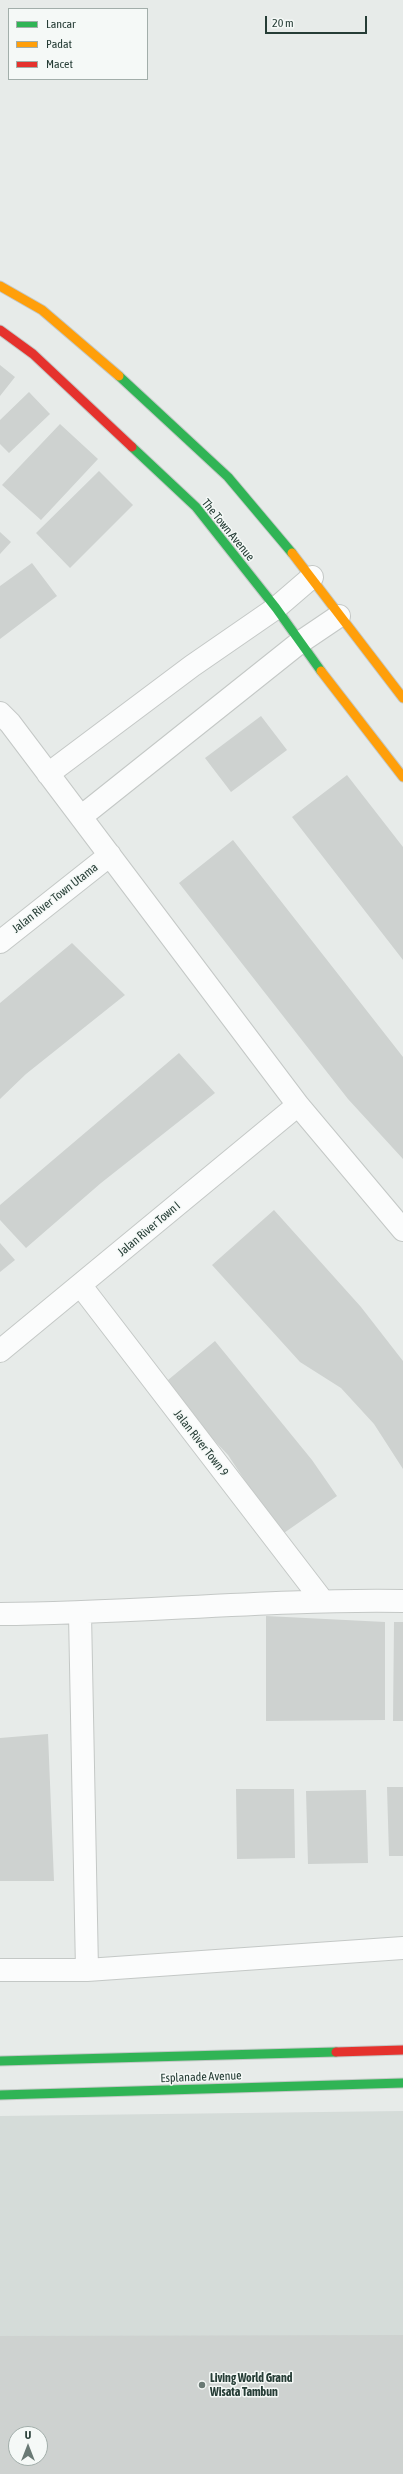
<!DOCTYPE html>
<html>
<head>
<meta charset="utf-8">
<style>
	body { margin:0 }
	#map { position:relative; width:403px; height:2474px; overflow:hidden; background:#e7ebe9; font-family:"Asap Condensed",sans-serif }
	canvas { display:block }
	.legend { position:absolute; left:8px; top:8px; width:140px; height:72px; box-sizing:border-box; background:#f5f9f7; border:1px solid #a2aeaa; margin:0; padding:5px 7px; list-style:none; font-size:12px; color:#263d36 }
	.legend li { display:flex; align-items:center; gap:8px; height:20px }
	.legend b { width:20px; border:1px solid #a2aeaa }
	.north { position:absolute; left:8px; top:2426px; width:40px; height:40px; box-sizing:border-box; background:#f5f9f7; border:1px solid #a2aeaa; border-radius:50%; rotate:0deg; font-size:11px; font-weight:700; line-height:16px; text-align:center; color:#263d36 }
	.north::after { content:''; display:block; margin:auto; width:14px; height:18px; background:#6a7a75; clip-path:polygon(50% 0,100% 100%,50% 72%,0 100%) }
	.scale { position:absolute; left:265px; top:16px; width:102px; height:18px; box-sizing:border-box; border:2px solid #263d36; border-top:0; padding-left:5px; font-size:12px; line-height:14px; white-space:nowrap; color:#263d36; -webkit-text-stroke:3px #f5f9f7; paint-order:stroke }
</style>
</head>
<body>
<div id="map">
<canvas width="403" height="2474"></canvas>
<ul class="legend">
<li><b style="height:5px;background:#30b455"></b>Lancar</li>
<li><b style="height:5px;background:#ff9f0a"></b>Padat</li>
<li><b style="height:5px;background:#e5322d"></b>Macet</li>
</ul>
<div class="north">U</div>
<div class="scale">20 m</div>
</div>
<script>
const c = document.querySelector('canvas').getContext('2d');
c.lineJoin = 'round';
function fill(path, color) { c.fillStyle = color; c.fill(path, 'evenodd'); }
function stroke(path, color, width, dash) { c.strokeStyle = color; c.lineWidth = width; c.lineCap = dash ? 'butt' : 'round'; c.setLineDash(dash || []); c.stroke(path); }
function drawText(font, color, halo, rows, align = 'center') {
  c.font = font + ' "Asap Condensed",sans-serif'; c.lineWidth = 3; c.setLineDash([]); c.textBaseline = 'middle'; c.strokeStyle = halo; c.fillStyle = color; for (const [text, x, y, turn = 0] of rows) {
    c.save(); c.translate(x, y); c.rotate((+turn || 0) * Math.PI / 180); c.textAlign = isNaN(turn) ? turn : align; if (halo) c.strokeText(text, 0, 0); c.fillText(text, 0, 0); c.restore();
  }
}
const built = new Path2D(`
	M403 2111V2474H0V2116ZM16 2434H40V2458H16Z`);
const building = new Path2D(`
	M0 365 15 377 0 396Z
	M29 392 50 414 9 453 0 444V420Z
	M60 424 98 459 41 520 2 485Z
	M99 471 133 505 70 568 36 533Z
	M0 532 11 542 0 554Z
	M32 563 57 596 0 639V586Z
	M261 716 287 750 231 792 205 758Z
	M347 775 403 847V960L292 817Z
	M233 840 403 1057V1159L348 1099 179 883Z
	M72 943 125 995 26 1074 0 1099V1003Z
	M179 1053 215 1093 101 1183 26 1248 0 1220V1205Z
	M274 1210 361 1307 403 1361V1469L374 1424 341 1388 300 1362 212 1265Z
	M0 1243 15 1260 0 1272Z
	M215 1341 312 1460 337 1496 281 1535 228 1455 162 1385Z
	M266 1616 385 1622V1720L266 1721Z
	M394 1622H403V1721H393Z
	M48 1734 54 1881H0V1738Z
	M387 1787H403V1856H389Z
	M236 1789H294L295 1858 237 1859Z
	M366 1790 368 1863 308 1864 306 1791Z
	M403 2335V2474H0V2336ZM16 2434H40V2458H16Z`);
const street = new Path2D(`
	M0 713 10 723 298 1105 403 1230
	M48 774 192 666 276 608 312 577
	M82 816 299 643 339 616
	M0 942 110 855
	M81 1286 322 1600
	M0 1351 298 1105
	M0 1614C135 1613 268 1599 403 1601
	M80 1614 87 1970
	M0 1970H87L403 1948`);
const fast = new Path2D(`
	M119 376 228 477 292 553
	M132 447 196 507 276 608 321 671
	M0 2061 336 2052
	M0 2095 403 2083`);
const slow = new Path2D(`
	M0 286 42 310 119 376
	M292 553 403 698
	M321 671 403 777`);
const jam = new Path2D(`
	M0 330 33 354 132 447
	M336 2052 403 2050`);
const markers = [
	[202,2385,4,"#6a7a75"]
];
const streetNames = [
	["The Town Avenue",228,530,51],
	["Jalan River Town Utama",55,898,-38],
	["Jalan River Town I",149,1229,-40],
	["Jalan River Town 9",201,1443,52],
	["Esplanade Avenue",201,2077,-2]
];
const poiNames = [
	["Living World Grand",210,2378],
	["Wisata Tambun",210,2392]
];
fill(built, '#d5dcd9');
fill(building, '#ced2d0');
stroke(street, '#c4c8c6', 24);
stroke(fast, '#c3c8c6', 11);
stroke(slow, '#c3c8c6', 11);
stroke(jam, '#c3c8c6', 11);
stroke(street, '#fbfcfc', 22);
stroke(fast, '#30b455', 9);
stroke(slow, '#ff9f0a', 9);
stroke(jam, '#e5322d', 9);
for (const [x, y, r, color] of markers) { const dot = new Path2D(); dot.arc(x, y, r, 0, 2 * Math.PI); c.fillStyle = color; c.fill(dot); stroke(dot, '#f5f9f7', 1.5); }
drawText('12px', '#263d36', '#f5f9f7', streetNames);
drawText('bold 12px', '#263d36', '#f5f9f7', poiNames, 'left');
</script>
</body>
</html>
